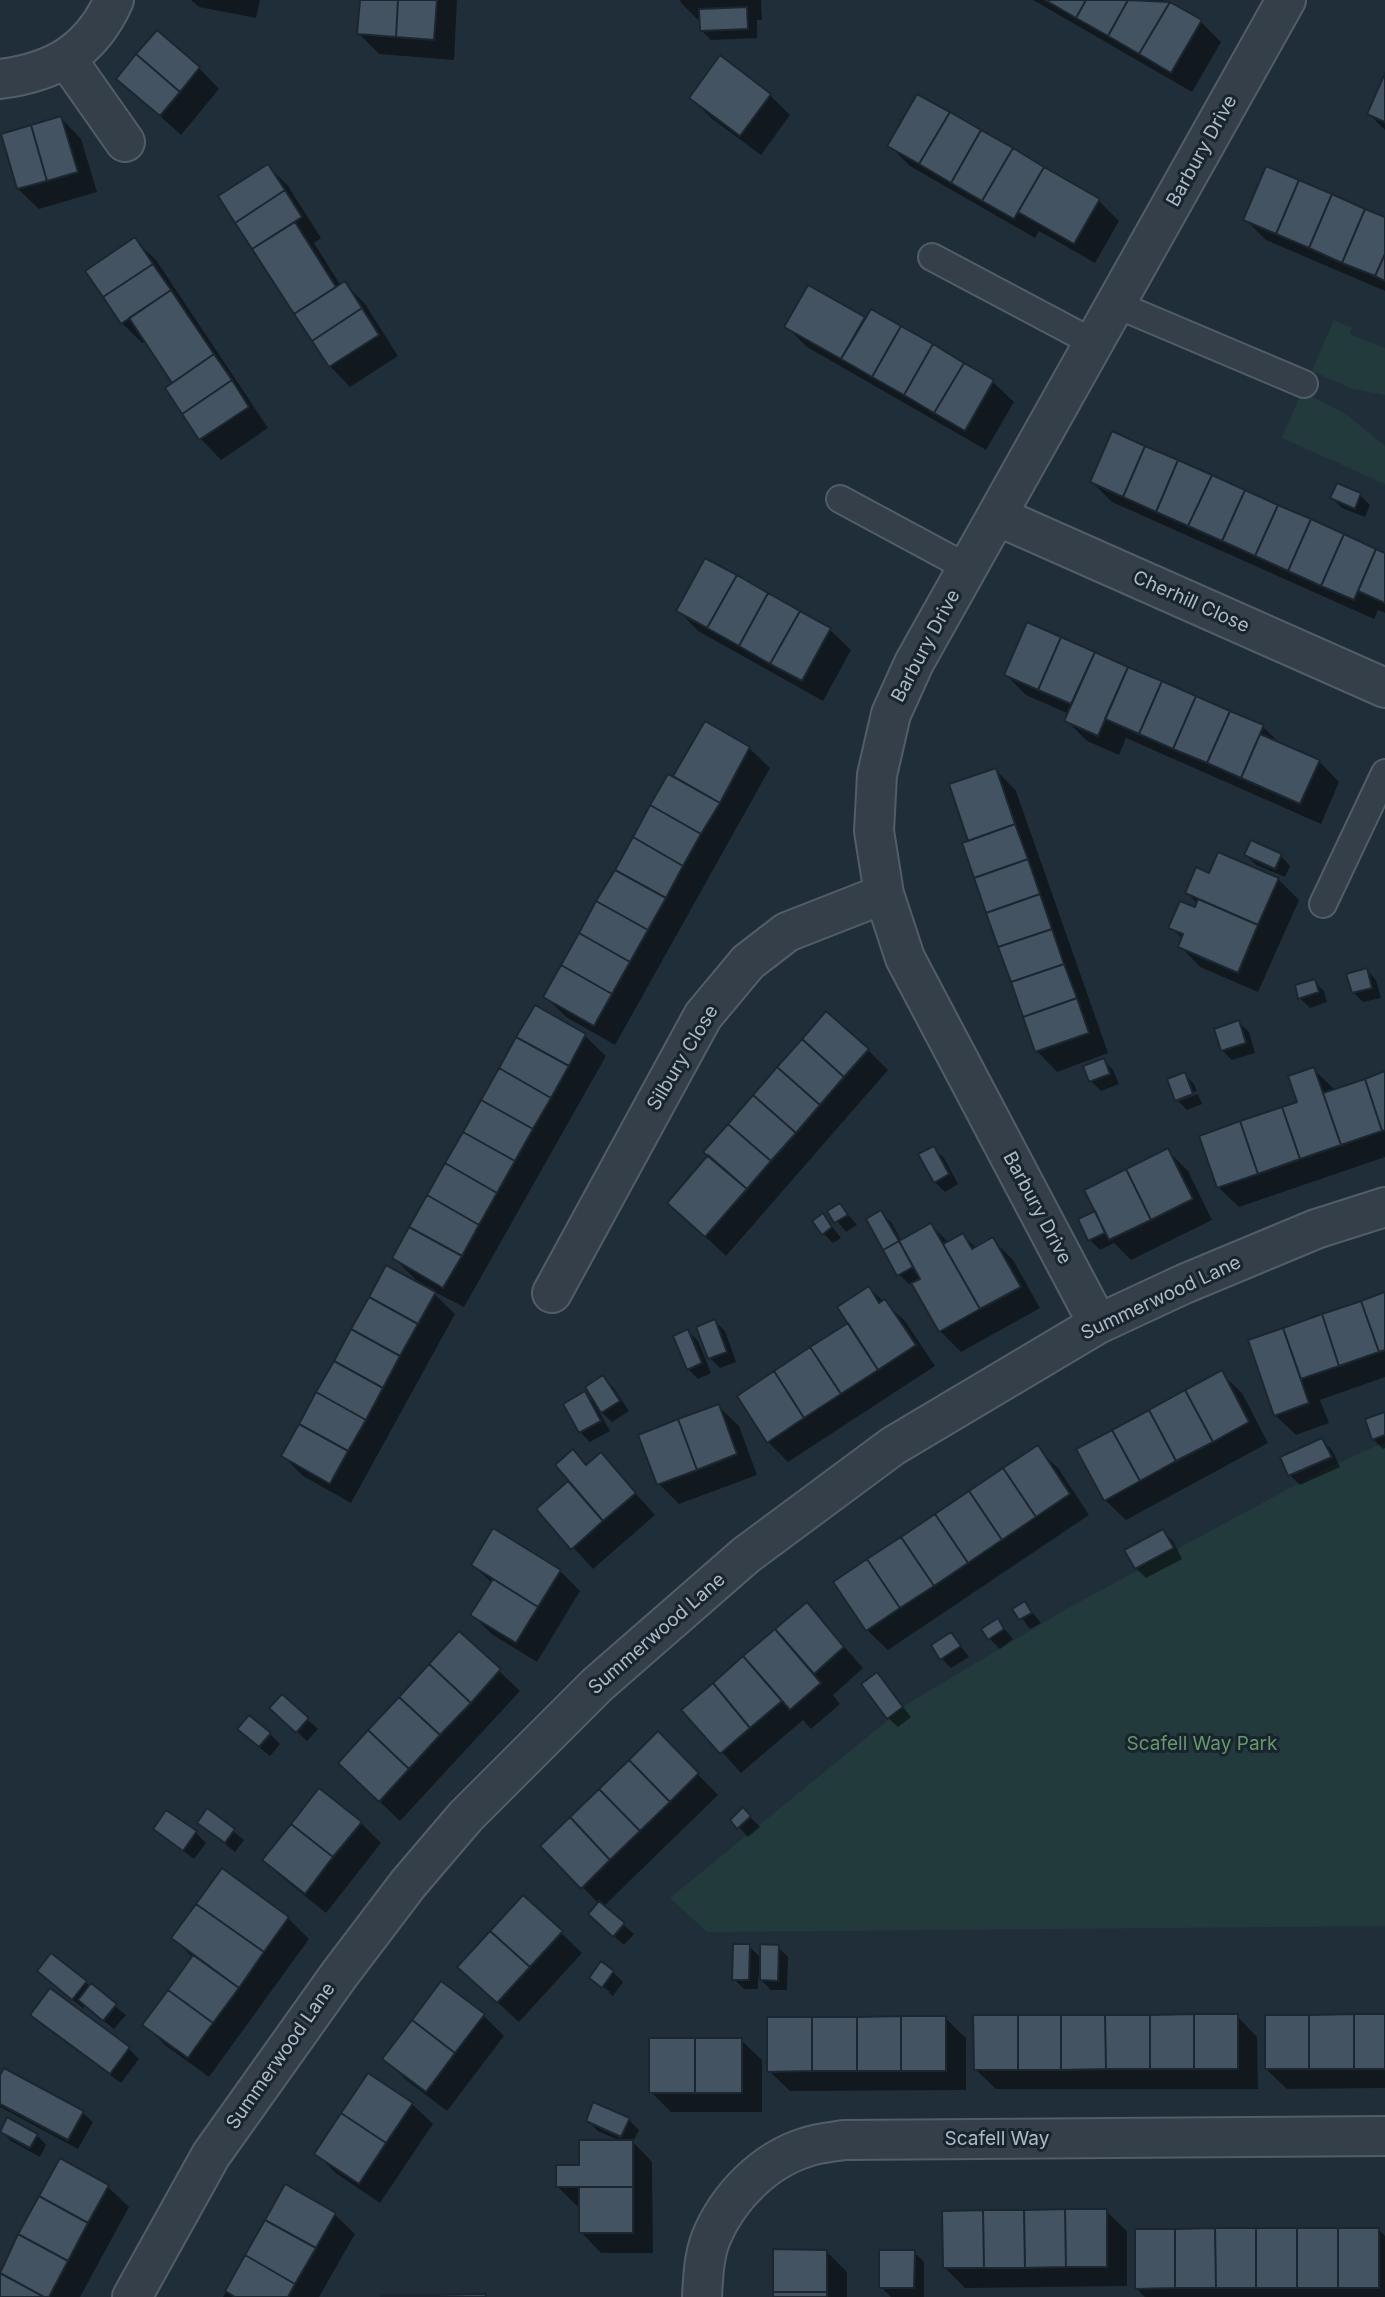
<!DOCTYPE html>
<html>
<head>
<meta charset="utf-8">
<style>
	body { margin:0 }
	canvas { display:block; background:#202e3a }
</style>
</head>
<body>
<canvas width="1385" height="2297"></canvas>
<script>
const c = document.querySelector('canvas').getContext('2d');
c.lineJoin = 'round';
function fill(path, color) { c.fillStyle = color; c.fill(path, 'evenodd'); }
function stroke(path, color, width, dash) { c.strokeStyle = color; c.lineWidth = width; c.lineCap = dash ? 'butt' : 'round'; c.setLineDash(dash || []); c.stroke(path); }
function drawText(font, color, halo, rows, align = 'center') {
  c.font = font + ' Inter,sans-serif'; c.lineWidth = 6; c.setLineDash([]); c.textBaseline = 'middle'; c.strokeStyle = halo; c.fillStyle = color; for (const [text, x, y, turn = 0] of rows) {
    c.save(); c.translate(x, y); c.rotate((+turn || 0) * Math.PI / 180); c.textAlign = isNaN(turn) ? turn : align; if (halo) c.strokeText(text, 0, 0); c.fillText(text, 0, 0); c.restore();
  }
}
const green = new Path2D(`
	M1334 320 1352 328 1350 334 1385 348V395L1353 389 1312 371Z
	M1302 391 1347 415 1385 446V484L1282 438Z
	M1385 1442V1926L707 1932 670 1898 909 1703 1070 1607 1329 1467Z`);
const shadow = new Path2D(`
	M191 0H260L256 18 199 7Z
	M361 0H457L454 60 379 54 359 34Z
	M680 0H761L762 20H757V38L711 40 701 30V23L681 3Z
	M1033 0H1163L1200 21 1221 42 1192 92Z
	M199 68 219 89 181 135 119 79Z
	M1385 77V130L1369 114Z
	M770 95 790 115 761 155 711 118 691 98Z
	M61 118 81 139 97 192 39 209 18 189Z
	M890 146 1099 201 1119 221 1095 263 1039 231 1035 238 910 166Z
	M268 166 288 186 321 238 314 243 341 286 345 283 365 304 398 356 350 387 330 366 220 197Z
	M1245 219H1385V291L1266 240Z
	M135 240 156 260 268 428 221 460 201 439 167 388 175 383 146 341 142 343 122 323Z
	M809 287 866 320 871 311 993 382 1014 402 986 450 807 347 786 326Z
	M1113 433 1385 555V613L1378 610 1374 619 1112 502 1092 482Z
	M1360 495 1370 505 1365 517 1342 508 1332 498Z
	M706 560 830 630 851 650 823 701 698 631 678 610Z
	M1028 624 1263 727 1281 744 1319 761 1339 782 1321 824 1126 738 1119 755 1087 741 1067 721 1069 714 1026 695 1006 675Z
	M706 723 749 748 770 768 615 1045 566 1017 546 997Z
	M996 770 1016 791 1108 1053 1057 1072 1037 1051 970 842Z
	M1246 855 1281 856 1290 866 1285 877 1256 865Z
	M1210 875 1278 879 1299 900 1258 992 1200 967 1180 946 1183 939 1170 927 1196 910 1198 904 1187 893Z
	M1367 970 1376 980 1381 998 1363 1002 1353 992Z
	M1314 981 1324 991 1327 1002 1310 1008 1300 998Z
	M536 1007 585 1036 606 1056 464 1307 429 1289 455 1314 351 1503 303 1476 283 1456 421 1285 394 1258Z
	M1239 1022 1249 1032 1255 1053 1232 1060 1222 1050Z
	M868 1050 888 1070 726 1256 669 1203Z
	M1103 1060 1113 1070 1119 1084 1101 1091 1091 1081Z
	M1313 1069 1334 1089 1385 1073V1157L1239 1207 1218 1187 1299 1103Z
	M1184 1074 1194 1084 1197 1091 1179 1097V1101L1198 1094 1202 1104 1187 1110 1177 1100Z
	M934 1148 944 1158 958 1184 945 1192 935 1182Z
	M1168 1151 1188 1171 1212 1220 1131 1260 1114 1243 1100 1250 1090 1240 1097 1212Z
	M840 1205 857 1225 846 1232 830 1212Z
	M881 1213 891 1222 902 1242 931 1225 949 1243 963 1235 977 1249 993 1240 1013 1260 1040 1308 961 1352 940 1331 913 1282 909 1284 899 1274Z
	M823 1215 841 1238 833 1243 823 1233Z
	M869 1288 905 1321 935 1366 788 1462 768 1442 851 1324Z
	M1385 1294V1377L1320 1400 1329 1423 1296 1435 1275 1415 1250 1341Z
	M715 1321 725 1331 736 1362 720 1368 710 1358Z
	M688 1331 698 1341 711 1373 698 1379 688 1369Z
	M1221 1373 1242 1393 1268 1443 1126 1520 1105 1500Z
	M603 1377 613 1387 629 1411 612 1422 597 1408 610 1431 590 1442 580 1432 585 1393 597 1405Z
	M718 1406 739 1426 757 1475 679 1504 659 1484Z
	M1385 1414V1448L1383 1449 1373 1439Z
	M1322 1440 1332 1450 1340 1467 1300 1485 1290 1475Z
	M1037 1448 1058 1468 1089 1515 888 1650 867 1630Z
	M601 1455 655 1515 593 1569 538 1509Z
	M1163 1531 1173 1541 1182 1559 1146 1578 1136 1568Z
	M473 1565 560 1571 580 1591 537 1662 493 1635 472 1615 492 1583Z
	M1025 1603 1041 1623 1030 1629 1015 1609Z
	M807 1605 863 1668 833 1695 840 1704 811 1729 803 1720 741 1773 684 1710Z
	M997 1620 1013 1639 1000 1649 990 1639Z
	M460 1634 520 1691 400 1821 361 1784Z
	M951 1634 969 1657 951 1668 941 1658Z
	M877 1674 911 1717 898 1727 888 1718Z
	M282 1697 318 1729 307 1741 282 1718Z
	M270 1734 280 1744 270 1756 249 1739Z
	M678 1754 718 1795 603 1907 634 1934 624 1945 600 1924 599 1904 543 1846Z
	M743 1810 760 1827 748 1837 739 1827Z
	M207 1811 244 1840 235 1852 199 1822Z
	M167 1813 196 1833 206 1843 194 1859 155 1829Z
	M361 1823 381 1843 326 1913 285 1880 265 1860Z
	M222 1871 288 1918 309 1939 209 2077 165 2045 145 2025 193 1958 173 1938Z
	M561 1933 582 1953 519 2022 480 1987Z
	M749 1946 762 1959 778 1947 788 1957 787 1990H771L758 1977V1989H744L734 1979Z
	M613 1972 623 1982 613 1996 609 1993 610 1992 591 1978Z
	M49 1981 86 1983 126 2015 114 2029 85 2006 83 2008Z
	M50 1991 129 2049 139 2059 121 2083 42 2025 32 2015Z
	M484 2016 504 2036 447 2111 405 2079 385 2059Z
	M1237 2016 1257 2037 1258 2089H996L975 2069Z
	M1385 2016V2088L1287 2089 1266 2069Z
	M945 2018 966 2038V2090L790 2091 769 2071Z
	M741 2040 762 2060V2112H671L651 2092Z
	M0 2079 83 2113 93 2122 78 2149 0 2107Z
	M412 2104 433 2124 380 2203 337 2174 316 2154Z
	M629 2120 639 2130 633 2142 652 2162 653 2253H601L581 2232V2207H578L557 2186 623 2142 598 2131 588 2121Z
	M1 2131 37 2135 46 2145 40 2157 11 2141Z
	M61 2161 108 2187 129 2207 80 2297H0V2273Z
	M286 2186 334 2214 355 2234 319 2297H223Z
	M1106 2211 1127 2231V2286L965 2288 945 2268Z
	M1378 2229 1385 2236V2297H1145L1136 2288Z
	M827 2252 847 2272V2297H774Z
	M914 2252 924 2262V2297H891L881 2287Z`);
const building = new Path2D(`
	M360 0H398L396 37 357 34Z
	M398 0H437L434 40 396 37Z
	M1045 0H1086L1076 18Z
	M1086 0H1128L1108 36 1076 18Z
	M1128 0 1170 2 1139 54 1108 36Z
	M1170 2 1202 20 1171 73 1139 54Z
	M747 7 748 29 700 31 699 9Z
	M157 30 200 67 180 92 136 54Z
	M136 54 180 92 160 116 116 79Z
	M720 55 771 94 740 136 689 98Z
	M1385 73V122L1367 114Z
	M917 94 950 112 919 164 887 146Z
	M950 112 981 130 951 183 919 164Z
	M61 116 78 172 47 181 31 125Z
	M31 125 47 181 17 189 1 134Z
	M981 130 1013 148 982 201 951 183Z
	M1013 148 1044 167 1014 219 982 201Z
	M268 164 285 190 235 223 218 196Z
	M1266 166 1299 180 1276 234 1243 220Z
	M1044 167 1100 199 1074 244 1018 212Z
	M1299 180 1332 194 1309 248 1276 234Z
	M285 190 302 217 252 249 235 223Z
	M1332 194 1365 209 1342 263 1309 248Z
	M1365 209 1385 217V254L1375 276 1342 263Z
	M295 222 336 287 294 314 252 249Z
	M135 237 153 264 103 297 85 271Z
	M1385 254V281L1375 276Z
	M153 264 171 290 121 324 103 297Z
	M345 281 362 308 312 341 294 314Z
	M808 285 865 317 841 359 784 327Z
	M171 290 214 354 172 383 129 318Z
	M362 308 379 335 329 367 312 341Z
	M871 309 901 326 872 377 841 359Z
	M901 326 933 344 904 395 872 377Z
	M933 344 964 363 934 413 904 395Z
	M214 354 232 380 182 414 165 388Z
	M964 363 994 380 965 431 934 413Z
	M232 380 249 407 199 440 182 414Z
	M1112 431 1145 446 1123 497 1090 482Z
	M1145 446 1178 460 1156 512 1123 497Z
	M1178 460 1212 475 1188 526 1156 512Z
	M1212 475 1245 490 1222 541 1188 526Z
	M1337 483 1361 493 1355 509 1330 498Z
	M1245 490 1278 505 1255 556 1222 541Z
	M1278 505 1311 519 1288 571 1255 556Z
	M1311 519 1344 534 1321 586 1288 571Z
	M1344 534 1376 549 1354 600 1321 586Z
	M1376 549 1385 553V603L1358 591Z
	M705 558 737 575 707 628 676 611Z
	M737 575 768 593 739 646 707 628Z
	M768 593 800 611 770 664 739 646Z
	M800 611 831 628 802 681 770 664Z
	M1027 622 1061 637 1038 690 1004 675Z
	M1061 637 1095 652 1071 704 1038 690Z
	M1095 652 1128 667 1098 736 1064 721Z
	M1128 667 1162 681 1139 734 1105 719Z
	M1162 681 1196 696 1173 749 1139 734Z
	M1196 696 1230 711 1207 763 1173 749Z
	M1230 711 1264 725 1241 778 1207 763Z
	M705 721 750 747 720 803 673 776Z
	M1260 734 1320 760 1300 804 1241 778Z
	M996 768 1015 824 968 841 949 784Z
	M668 774 720 803 701 834 650 805Z
	M650 805 701 834 683 866 633 837Z
	M1015 824 1028 859 974 878 962 843Z
	M633 837 683 866 666 898 615 870Z
	M1251 840 1282 854 1275 869 1244 855Z
	M1218 852 1279 878 1258 925 1185 893 1196 867 1209 873Z
	M1028 859 1040 894 986 913 974 878Z
	M615 870 666 898 648 930 596 901Z
	M1040 894 1052 929 998 947 986 913Z
	M1198 899 1258 925 1238 973 1178 947 1183 934 1168 928 1180 901 1195 907Z
	M596 901 648 930 630 962 579 933Z
	M1052 929 1064 964 1011 982 998 947Z
	M579 933 630 962 612 994 561 965Z
	M1064 964 1077 998 1023 1017 1011 982Z
	M561 965 612 994 594 1026 543 997Z
	M1367 968 1372 988 1352 993 1346 974Z
	M1315 979 1319 992 1298 999 1295 985Z
	M1077 998 1089 1033 1035 1052 1023 1017Z
	M535 1005 586 1034 569 1066 516 1037Z
	M826 1011 869 1049 844 1077 802 1039Z
	M1239 1020 1246 1043 1221 1051 1214 1029Z
	M516 1037 569 1066 551 1098 499 1068Z
	M802 1039 844 1077 820 1105 777 1067Z
	M1104 1058 1110 1074 1089 1082 1083 1066Z
	M777 1067 820 1105 796 1133 753 1095Z
	M1314 1067 1341 1145 1300 1159 1282 1107 1297 1102 1288 1076Z
	M499 1068 551 1098 533 1129 481 1100Z
	M1385 1071V1130L1382 1131 1365 1079Z
	M1185 1072 1193 1094 1175 1101 1167 1079Z
	M1365 1079 1382 1131 1341 1145 1323 1093Z
	M753 1095 796 1133 771 1161 728 1124Z
	M481 1100 533 1129 515 1161 463 1132Z
	M1282 1107 1300 1159 1258 1174 1240 1121Z
	M1240 1121 1258 1174 1217 1188 1199 1136Z
	M728 1124 771 1161 747 1189 703 1152Z
	M463 1132 515 1161 497 1193 445 1163Z
	M934 1146 949 1174 934 1183 918 1154Z
	M1168 1148 1193 1199 1151 1220 1126 1169Z
	M708 1155 747 1189 705 1237 667 1203Z
	M445 1163 497 1193 479 1225 427 1195Z
	M1126 1169 1151 1220 1109 1240 1084 1190Z
	M427 1195 479 1225 462 1256 409 1227Z
	M840 1203 848 1215 834 1223 827 1211Z
	M881 1210 899 1241 883 1250 866 1219Z
	M1095 1211 1105 1233 1088 1241 1078 1219Z
	M823 1213 832 1227 822 1235 812 1221Z
	M931 1223 980 1309 939 1332 911 1283 920 1279 899 1241Z
	M409 1227 462 1256 443 1288 392 1258Z
	M963 1233 972 1249 993 1237 1021 1287 980 1309 943 1244Z
	M899 1241 913 1267 897 1276 883 1250Z
	M386 1265 436 1292 418 1324 369 1297Z
	M869 1286 879 1303 885 1299 916 1345 878 1370 837 1307Z
	M1385 1292V1350L1379 1352 1361 1301Z
	M369 1297 418 1324 400 1356 351 1329Z
	M1361 1301 1379 1352 1339 1366 1322 1314Z
	M1322 1314 1339 1366 1301 1379 1283 1328Z
	M715 1319 727 1352 708 1359 696 1327Z
	M848 1323 878 1370 841 1394 810 1347Z
	M1283 1328 1309 1403 1274 1416 1248 1340Z
	M351 1329 400 1356 383 1388 334 1361Z
	M688 1329 702 1363 687 1370 673 1336Z
	M810 1347 841 1394 804 1418 774 1371Z
	M334 1361 383 1388 366 1420 316 1392Z
	M1222 1370 1249 1422 1213 1442 1185 1390Z
	M774 1371 804 1418 767 1443 737 1396Z
	M603 1375 620 1401 601 1413 585 1387Z
	M1185 1390 1213 1442 1176 1461 1149 1410Z
	M585 1391 601 1421 579 1433 563 1404Z
	M316 1392 366 1420 348 1451 299 1424Z
	M719 1404 737 1454 697 1470 678 1419Z
	M1149 1410 1176 1461 1140 1481 1112 1430Z
	M1385 1412V1435L1372 1440 1365 1419Z
	M678 1419 697 1470 657 1485 638 1435Z
	M299 1424 348 1451 330 1484 281 1456Z
	M1112 1430 1140 1481 1104 1501 1076 1449Z
	M1322 1438 1332 1457 1288 1476 1280 1457Z
	M1038 1445 1070 1494 1036 1517 1003 1468Z
	M573 1449 586 1465 601 1452 636 1493 603 1521 555 1465Z
	M1003 1468 1036 1517 1002 1540 969 1491Z
	M568 1481 603 1521 571 1550 536 1509Z
	M969 1491 1002 1540 968 1563 935 1514Z
	M935 1514 968 1563 934 1586 901 1537Z
	M493 1528 561 1570 538 1607 471 1565Z
	M1163 1529 1174 1548 1135 1569 1124 1550Z
	M901 1537 934 1586 900 1608 867 1559Z
	M867 1559 900 1608 866 1631 833 1582Z
	M493 1579 538 1607 516 1643 470 1615Z
	M1025 1601 1032 1613 1019 1620 1012 1609Z
	M807 1602 844 1647 814 1674 775 1629Z
	M998 1618 1004 1629 988 1640 981 1629Z
	M775 1629 821 1683 790 1710 743 1656Z
	M459 1631 501 1669 471 1703 429 1664Z
	M951 1632 961 1646 940 1660 931 1645Z
	M743 1656 782 1701 750 1728 713 1683Z
	M429 1664 471 1703 440 1735 399 1697Z
	M877 1672 903 1707 887 1719 861 1684Z
	M713 1683 750 1728 720 1754 681 1710Z
	M282 1694 309 1718 296 1733 269 1708Z
	M399 1697 440 1735 409 1769 368 1730Z
	M249 1715 271 1733 259 1747 237 1729Z
	M368 1730 409 1769 379 1802 338 1763Z
	M658 1731 699 1773 670 1802 629 1760Z
	M629 1760 670 1802 640 1831 599 1789Z
	M319 1788 362 1822 333 1857 291 1824Z
	M599 1789 640 1831 610 1860 570 1817Z
	M743 1807 751 1816 737 1829 730 1820Z
	M207 1808 235 1829 225 1843 197 1823Z
	M166 1810 197 1831 183 1851 153 1829Z
	M570 1817 610 1860 581 1889 540 1846Z
	M291 1824 333 1857 305 1894 262 1860Z
	M222 1868 289 1917 264 1952 196 1904Z
	M523 1895 563 1931 530 1967 490 1931Z
	M599 1901 625 1923 613 1937 588 1914Z
	M196 1904 264 1952 239 1988 171 1938Z
	M490 1931 530 1967 497 2003 457 1967Z
	M733 1944H750L749 1980H732Z
	M760 1944 779 1945 778 1981 760 1980Z
	M51 1953 87 1981 72 2000 37 1971Z
	M193 1955 239 1988 213 2023 168 1990Z
	M601 1961 614 1971 602 1988 589 1978Z
	M441 1981 485 2014 455 2053 412 2020Z
	M91 1983 117 2004 103 2021 78 2000Z
	M50 1988 130 2047 110 2074 30 2015Z
	M168 1990 213 2023 188 2058 142 2025Z
	M1194 2014H1238V2069H1194Z
	M1194 2014V2069H1150V2015Z
	M1354 2014H1385V2069H1354Z
	M1354 2014V2069H1309V2015Z
	M973 2015H1018V2070H974Z
	M1018 2015H1061V2070H1018Z
	M1061 2015H1105L1106 2069 1061 2070Z
	M1105 2015H1150V2069H1106Z
	M1265 2015H1309V2069H1265Z
	M901 2016H946V2071H901Z
	M901 2016V2071H857V2017Z
	M767 2017H812V2071L767 2072Z
	M812 2017H857V2071H812Z
	M412 2020 455 2053 426 2092 382 2059Z
	M649 2038H695V2093H649Z
	M695 2038H742V2093H695Z
	M4 2068 84 2111 68 2140 0 2104V2075Z
	M368 2073 413 2103 386 2143 341 2113Z
	M593 2102 630 2118 621 2137 586 2121Z
	M341 2113 386 2143 359 2184 314 2154Z
	M7 2117 38 2134 30 2148 0 2132Z
	M579 2140H633V2187H556V2165H579Z
	M60 2158 109 2185 88 2223 39 2196Z
	M285 2184 336 2213 316 2248 265 2220Z
	M579 2187H633V2233H579Z
	M39 2196 88 2223 68 2261 18 2234Z
	M1065 2209H1107V2267H1066Z
	M1065 2209 1066 2267 1025 2268 1024 2210Z
	M983 2210H1024L1025 2268H984Z
	M983 2210 984 2268H943L942 2211Z
	M265 2220 316 2248 295 2284 245 2255Z
	M1215 2228H1256V2288H1216Z
	M1215 2228 1216 2288H1175V2229Z
	M1256 2228H1297V2288H1256Z
	M1297 2228H1338V2288H1297Z
	M1338 2228H1379V2288H1338Z
	M1135 2229H1175V2288L1135 2289Z
	M18 2234 68 2261 49 2297H44L0 2273Z
	M773 2249 827 2250V2292H773Z
	M879 2250H915L914 2288H879Z
	M245 2255 295 2284 288 2297H235L225 2291Z
	M0 2273 44 2297H0Z
	M773 2292H827V2297H773Z
	M486 2294V2297H434V2295Z
	M381 2295H434V2297H381Z`);
const lane = new Path2D(`
	M932 257 1094 343
	M1115 304 1304 384
	M840 499 968 568
	M1323 904 1385 773`);
const street = new Path2D(`
	M66 58 125 142
	M0 79C55 72 91 51 114 0
	M997 516 1385 688
	M552 1293 703 1016 748 962 787 932 884 894
	M1098 1324 905 958 884 894 874 831 877 775 891 714 914 663 1286 0
	M132 2297 211 2155 339 1975 408 1884 466 1816 597 1685 746 1555 893 1446 1098 1324 1184 1284 1316 1229 1385 1207
	M702 2297C703 2277 704 2256 711 2238 728 2197 764 2160 807 2147 818 2143 832 2142 844 2140L1385 2136`);
const streetNames = [
	["Barbury Drive",1202,151,-61],
	["Cherhill Close",1191,602,24],
	["Barbury Drive",926,646,-62],
	["Silbury Close",683,1058,-59],
	["Barbury Drive",1037,1208,62],
	["Summerwood Lane",1161,1298,-25],
	["Summerwood Lane",657,1634,-41],
	["Summerwood Lane",281,2056,-55],
	["Scafell Way",997,2139]
];
const parkNames = [
	["Scafell Way Park",1202,1744]
];
fill(green, '#223a3b');
fill(shadow, '#0007');
fill(building, '#435361');
stroke(building, '#1b2630', 2);
stroke(lane, '#515d67', 30);
stroke(street, '#515d67', 42);
stroke(lane, '#343f4a', 26);
stroke(street, '#343f4a', 38);
drawText('19px', '#aebac6', '#19242e', streetNames);
drawText('19px', '#65986b', '#19242e', parkNames);
</script>
</body>
</html>
